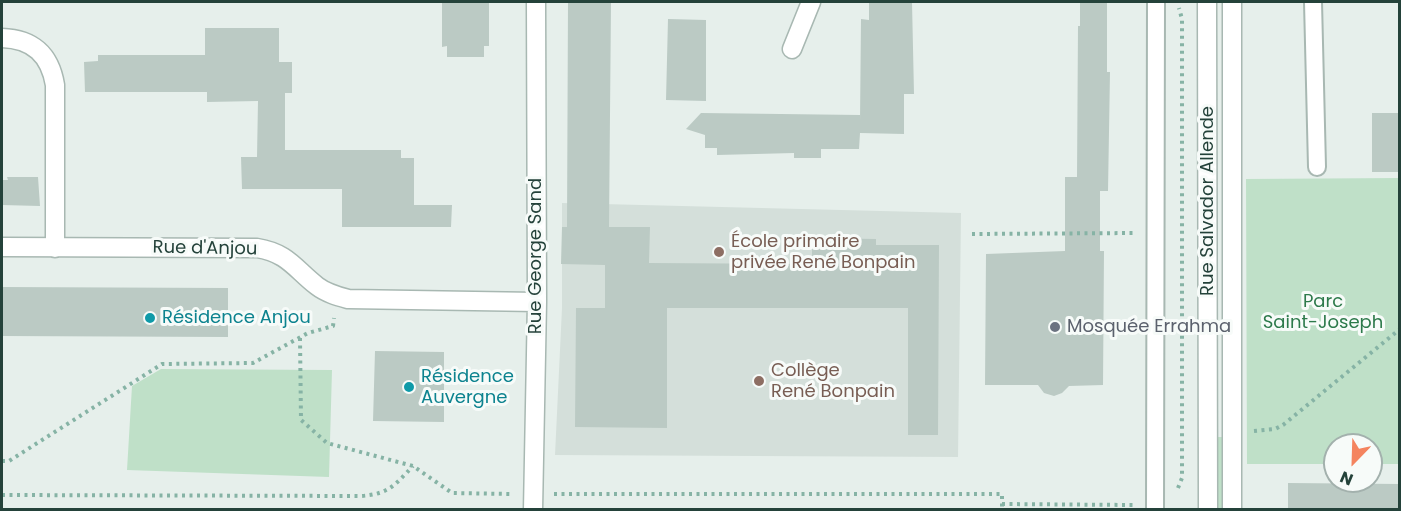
<!DOCTYPE html>
<html>
<head>
<meta charset="utf-8">
<style>
	body { margin:0 }
	#map { position:relative; width:1401px; height:511px; overflow:hidden; background:#e6efeb; font-family:Poppins,sans-serif }
	canvas { display:block }
	.frame { position:absolute; inset:0; border:3px solid #24423a; pointer-events:none }
	.north { position:absolute; left:1323px; top:433px; width:60px; height:60px; box-sizing:border-box; background:#f7fbf9; border:2px solid #a3b1ad; border-radius:50%; rotate:203deg; font-size:16px; font-weight:700; line-height:24px; text-align:center; color:#24423a }
	.north::after { content:''; display:block; margin:auto; width:21px; height:27px; background:#f4845f; clip-path:polygon(50% 0,100% 100%,50% 72%,0 100%) }
</style>
</head>
<body>
<div id="map">
<canvas width="1401" height="511"></canvas>
<div class="frame"></div>
<div class="north">N</div>
</div>
<script>
const c = document.querySelector('canvas').getContext('2d');
c.lineJoin = 'round';
function fill(path, color) { c.fillStyle = color; c.fill(path, 'evenodd'); }
function stroke(path, color, width, dash) { c.strokeStyle = color; c.lineWidth = width; c.lineCap = dash ? 'butt' : 'round'; c.setLineDash(dash || []); c.stroke(path); }
function drawText(font, color, halo, rows, align = 'center') {
  c.font = font + ' Poppins,sans-serif'; c.lineWidth = 6; c.setLineDash([]); c.textBaseline = 'middle'; c.strokeStyle = halo; c.fillStyle = color; for (const [text, x, y, turn = 0] of rows) {
    c.save(); c.translate(x, y); c.rotate((+turn || 0) * Math.PI / 180); c.textAlign = isNaN(turn) ? turn : align; if (halo) c.strokeText(text, 0, 0); c.fillText(text, 0, 0); c.restore();
  }
}
const built = new Path2D(`
	M562 203 961 213 958 457 555 455 562 308Z`);
const green = new Path2D(`
	M1399 178V464H1371V445H1335V464H1247L1246 179Z
	M161 369 332 370 329 477 127 470 132 386Z
	M1215 437H1227V509L1215 510Z`);
const building = new Path2D(`
	M442 2H489V46H484V57H447V46L442 47Z
	M568 2H611L609 227H650L649 263 812 264V238L876 239V245H939L938 435H908V308H667V428L575 427 576 308H605V265L561 264 562 227H567Z
	M869 2H912L914 94H904V134L860 133 859 149H821V158H794V153L717 155V148H705V135L686 129 701 113 860 115V121L861 19 869 20Z
	M1080 2H1107V72H1110L1108 191H1100V251H1104L1103 385 1069 386 1062 393 1054 396 1044 393 1038 385H985L986 254 1065 251V177H1077L1078 26H1080Z
	M668 19 706 20V101L666 100Z
	M205 28H279V62H292V93H285V150H401V158H414V205H452L451 227H342V189H242L241 157H257L258 101 207 102V92H85L84 62 98 61V55H205Z
	M1372 113H1400V172H1372Z
	M7 177H38L40 206 2 205V180H8Z
	M2 287 228 288V337L2 336Z
	M375 351 444 352V422L373 421Z
	M1288 483 1400 484V510H1288Z`);
const path = new Path2D(`
	M972 234 1136 233
	M300 338 301 420 327 443 413 466 452 493 511 494
	M1254 431 1275 429 1283 425 1400 329
	M2 461H9L162 364 253 363 308 333 333 326 334 318
	M1178 488 1182 478V19L1179 8
	M554 494H1002V510
	M2 495 361 496C389 494 395 485 413 466
	M1002 504 1133 505`);
const service = new Path2D(`
	M1313 2 1317 167
	M1155 510 1156 2`);
const minor = new Path2D(`
	M2 38C33 39 50 55 55 85V248
	M792 49 811 2
	M2 247 257 248C288 253 295 269 317 286 326 293 337 296 348 299L537 302
	M533 510 537 302 536 2`);
const tertiary = new Path2D(`
	M1207 2 1208 510
	M1232 2V510`);
const markers = [
	[719,252,6,"#8d6e63"],
	[150,318,6,"#0f9aa8"],
	[1055,327,6,"#6b7280"],
	[759,381,6,"#8d6e63"],
	[409,387,6,"#0f9aa8"]
];
const streetNames = [
	["Rue Salvador Allende",1208,201,-90],
	["Rue d'Anjou",205,249,1],
	["Rue George Sand",536,256,-90]
];
const educationNames = [
	["École primaire",731,242],
	["privée René Bonpain",731,263],
	["Collège",771,371],
	["René Bonpain",771,392]
];
const parkNames = [
	["Parc",1323,302],
	["Saint-Joseph",1323,323]
];
const cultureNames = [
	["Résidence Anjou",162,318],
	["Résidence",421,377],
	["Auvergne",421,398]
];
const worshipNames = [
	["Mosquée Errahma",1067,327]
];
fill(built, '#d4dfda');
fill(green, '#bfe0c8');
fill(building, '#bbcac4');
stroke(service, '#a8b8b2', 20);
stroke(minor, '#a8b8b2', 21);
stroke(tertiary, '#a8b8b2', 21);
stroke(path, '#86b3a5', 4, [3, 4.5]);
stroke(service, '#fff', 16);
stroke(minor, '#fff', 18);
stroke(tertiary, '#fff', 18);
for (const [x, y, r, color] of markers) { const dot = new Path2D(); dot.arc(x, y, r, 0, 2 * Math.PI); c.fillStyle = color; c.fill(dot); stroke(dot, '#f7fbf9', 2); }
drawText('18px', '#24423a', '#f7fbf9', streetNames);
drawText('18px', '#785e54', '#f7fbf9', educationNames, 'left');
drawText('18px', '#2d7a4b', '#f7fbf9', parkNames);
drawText('18px', '#0d838f', '#f7fbf9', cultureNames, 'left');
drawText('18px', '#5b616d', '#f7fbf9', worshipNames, 'left');
</script>
</body>
</html>
